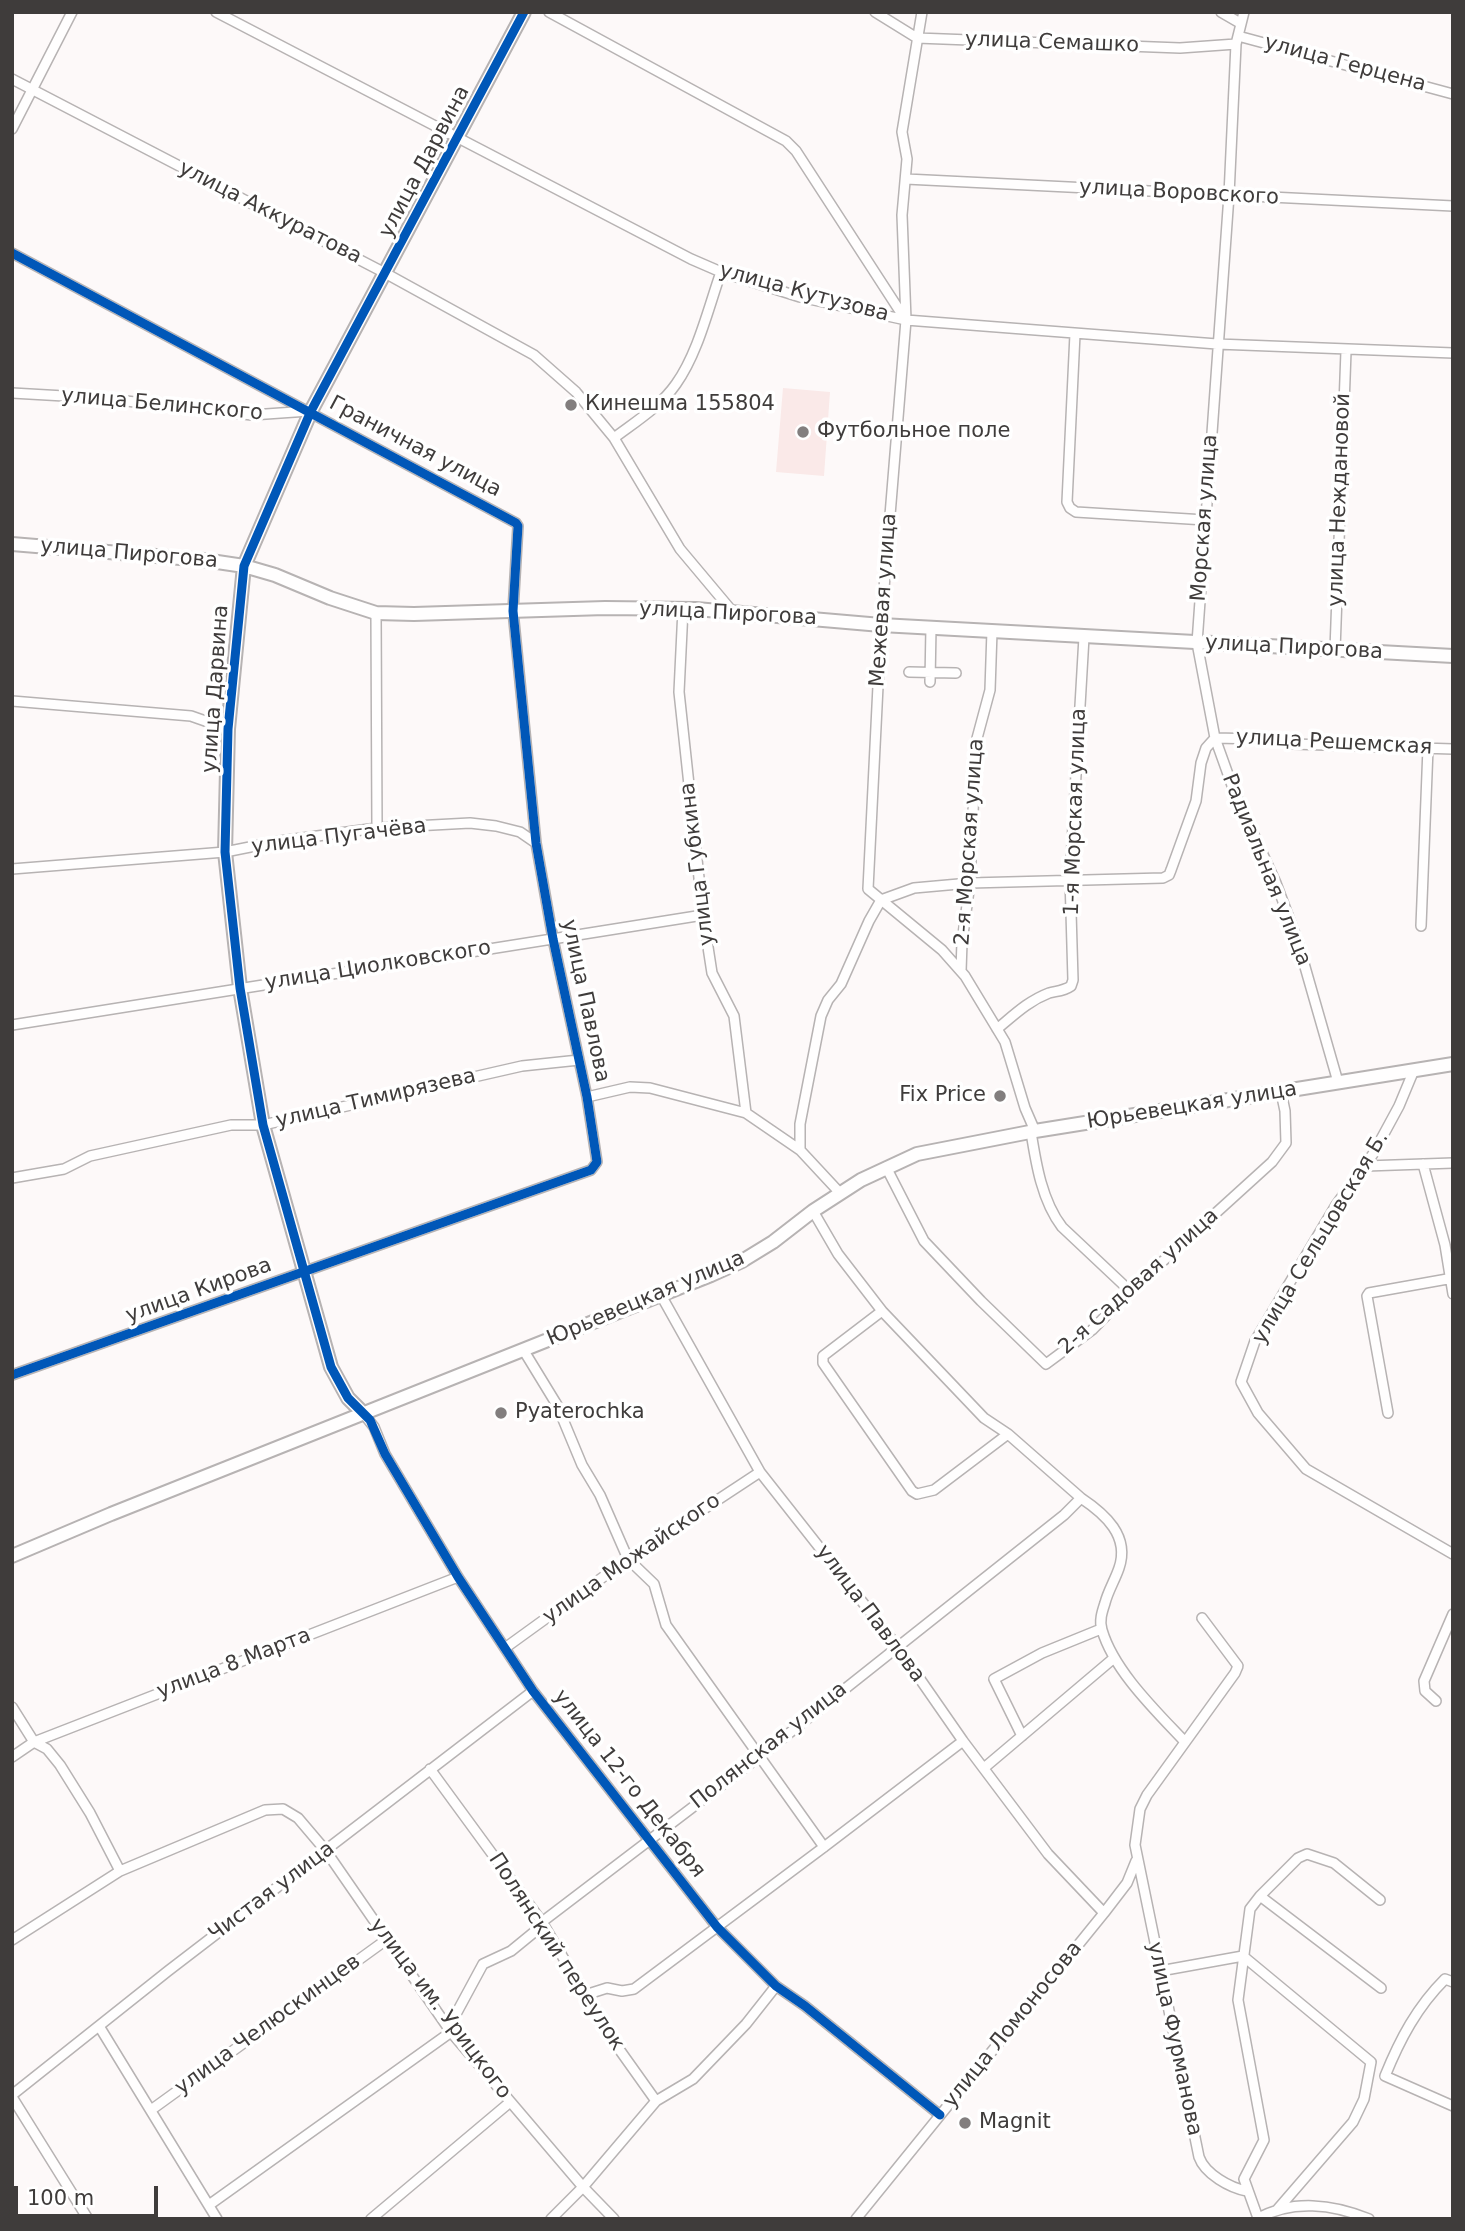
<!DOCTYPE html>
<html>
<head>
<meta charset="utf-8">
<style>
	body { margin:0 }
	#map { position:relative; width:1465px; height:2231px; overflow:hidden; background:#fdf9f9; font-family:"DejaVu Sans",sans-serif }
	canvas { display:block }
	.frame { position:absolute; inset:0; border:14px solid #3f3c3b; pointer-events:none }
	.scale { position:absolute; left:14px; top:2186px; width:144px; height:32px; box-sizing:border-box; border:4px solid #3f3c3b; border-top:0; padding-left:9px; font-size:21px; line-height:24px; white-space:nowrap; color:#3f3c3b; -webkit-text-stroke:5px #fff; paint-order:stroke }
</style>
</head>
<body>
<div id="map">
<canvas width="1465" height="2231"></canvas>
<div class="frame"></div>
<div class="scale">100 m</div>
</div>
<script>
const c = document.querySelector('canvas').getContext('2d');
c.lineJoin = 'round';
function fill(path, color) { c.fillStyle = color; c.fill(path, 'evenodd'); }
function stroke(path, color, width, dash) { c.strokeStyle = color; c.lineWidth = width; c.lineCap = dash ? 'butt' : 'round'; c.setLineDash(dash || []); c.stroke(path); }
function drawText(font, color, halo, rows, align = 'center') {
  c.font = font + ' "DejaVu Sans",sans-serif'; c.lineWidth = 7; c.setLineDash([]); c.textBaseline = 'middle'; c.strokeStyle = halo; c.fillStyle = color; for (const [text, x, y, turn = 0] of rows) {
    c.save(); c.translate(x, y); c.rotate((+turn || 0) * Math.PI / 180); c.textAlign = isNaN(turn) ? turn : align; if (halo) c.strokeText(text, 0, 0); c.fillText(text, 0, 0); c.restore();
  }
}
const green = new Path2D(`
	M783 388 830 392 824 476 776 472Z`);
const street = new Path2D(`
	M216 12 691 259 721 272 800 297 906 320 1217 344 1453 353
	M549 12 786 141 796 151 905 319
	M875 12 917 38 1180 48 1236 44
	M922 12 902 132 907 159 902 215 906 320 881 625 868 889 942 950 965 976 1005 1042 1025 1108 1035 1131
	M1221 12 1240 23
	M1244 12 1236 44 1229 195 1197 643 1215 738 1234 791 1276 883 1297 939 1338 1082
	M1238 36 1453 94
	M12 79 385 273 534 355 576 392 614 438 680 549 732 611
	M12 129 72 12
	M906 179 1453 206
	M12 253 516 523 518 526 513 611 536 843 553 939 587 1097 597 1162 591 1170 12 1375
	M1075 334 1067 502 1070 508 1076 512 1205 520
	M12 393 99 398 252 415 309 411
	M614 438C635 422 660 407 676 384 698 353 708 309 721 272
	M683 609 679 692 703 915 712 973 734 1016 746 1113
	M376 613 377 828
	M1335 650 1346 351
	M909 672 956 673
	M930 682 931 627
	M12 701 191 716 228 729
	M1215 738 1259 739 1293 744 1453 749
	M12 869 225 852 280 841 377 828 470 823 496 826 520 832 536 843
	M1421 926 1428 748
	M961 971 962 942 970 883 976 742 990 690 992 631
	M12 1025 703 915
	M997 1029C1014 1015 1028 1001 1049 993 1057 991 1064 991 1071 986L1073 980 1070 878 1084 637
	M1414 1070 1399 1106 1373 1154 1336 1205 1255 1341 1241 1382 1258 1413 1306 1469 1453 1554
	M587 1097 630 1087 650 1088 746 1113 800 1150 840 1193
	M1031 1132C1036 1164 1042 1201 1062 1227L1130 1291
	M800 1150V1124L821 1016 828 1000 841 984 869 921 881 900 914 888 970 883 1163 878 1169 875 1171 870 1196 801 1201 763 1206 748 1215 738
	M1423 1164 1445 1245 1453 1294
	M1366 1166 1453 1163
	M886 1167 924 1241 981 1301 1046 1364 1092 1330 1130 1291 1272 1162 1286 1143 1285 1111 1281 1092
	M12 1178 64 1169 90 1156 231 1125H263L522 1066 579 1060
	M813 1211 838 1254 882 1311 984 1418 1008 1434 1081 1498C1105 1514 1130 1536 1119 1568 1115 1580 1108 1591 1105 1603 1102 1612 1099 1621 1102 1630 1114 1671 1156 1711 1185 1742
	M662 1297 760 1472 897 1646 963 1741 1048 1854 1104 1913
	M882 1311 823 1356V1363L912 1491 917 1494 934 1490 1008 1434
	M524 1351 557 1405 582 1465 600 1495 628 1559 654 1584 666 1625 824 1847
	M363 1413 374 1427 385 1454 458 1577 533 1691 717 1927 776 1986 805 2006 940 2115
	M1388 1413 1367 1296 1369 1293 1453 1278
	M1202 1618 1238 1666 1235 1673 1147 1795 1140 1809 1135 1845 1199 2157C1205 2174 1230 2188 1247 2191
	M505 1648 628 1559 760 1472
	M1436 1701 1425 1691 1424 1681 1453 1614
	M12 1707 34 1742 47 1749 60 1765 90 1813 120 1871
	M1022 1736 994 1679 1042 1653 1101 1629
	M12 1757 34 1742 458 1577
	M984 1768 1114 1658
	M430 1769 542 1922 609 2035 656 2101
	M1260 1896 1381 1988
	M12 1940 120 1871 265 1810 283 1809 298 1818 326 1851 451 2032 583 2187 614 2219
	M1160 1971 1243 1956 1371 2062 1364 2099 1353 2122 1277 2210
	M1453 1982 1445 1979C1417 2007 1400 2039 1385 2076L1453 2106
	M585 1995 607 1988 622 1991 634 1989 824 1847 963 1741
	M99 2026 217 2219
	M12 2095 168 1971 533 1691
	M12 2097 88 2219
	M151 2110 386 1940
	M209 2205 451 2032 456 2014 483 1964 511 1951 533 1933 542 1922 773 1746 1064 1515 1081 1498
	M1258 2218 1244 2179 1264 2140 1238 2000 1250 1909 1260 1896 1298 1858 1307 1854 1334 1863 1380 1900
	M371 2219 509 2103
	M551 2219 583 2187 656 2101 693 2079 746 2024 776 1986
	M856 2219 1104 1913 1127 1883 1136 1861
	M1257 2219C1292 2199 1333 2204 1369 2219`);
const secondary = new Path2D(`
	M12 544 204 560 244 566 275 575 330 598 376 613 414 614 605 608 696 609 881 625 1453 656
	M363 1413 348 1398 331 1367 263 1125 240 988 225 852 228 729 244 566 311 411 524 12
	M12 1556 111 1514 711 1275 742 1261 773 1242 813 1211 861 1180 917 1154 1035 1131 1453 1064`);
const cycleway = new Path2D(`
	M524 12 311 411 244 566 228 729 225 852 240 988 263 1125 331 1367 348 1398 370 1420 385 1454 458 1577 533 1691 717 1927 776 1986 805 2006 940 2115
	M12 253 516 523 518 526 513 611 536 843 553 939 587 1097 597 1162 591 1170 12 1375`);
const markers = [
	[571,405,7,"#827e7e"],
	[803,432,7,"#827e7e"],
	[1000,1096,7,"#827e7e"],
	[501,1413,7,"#827e7e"],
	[965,2123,7,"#827e7e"]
];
const streetNames = [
	["улица Семашко",1052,43,2],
	["улица Герцена",1345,64,15],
	["улица Дарвина",425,162,-62],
	["улица Воровского",1179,193,3],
	["улица Аккуратова",270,213,27],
	["улица Кутузова",804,293,15],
	["улица Белинского",162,405,5],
	["Граничная улица",415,447,28],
	["улица Неждановой",1340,500,-88],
	["Морская улица",1205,518,-86],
	["улица Пирогова",129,554,5],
	["Межевая улица",884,600,-86],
	["улица Пирогова",728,614,3],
	["улица Пирогова",1294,648,3],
	["улица Дарвина",216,689,-86],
	["улица Решемская",1334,743,3],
	["1-я Морская улица",1076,812,-88],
	["улица Пугачёва",339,837,-7],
	["2-я Морская улица",970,842,-86],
	["улица Губкина",698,864,-97],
	["Радиальная улица",1266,870,68],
	["улица Циолковского",378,966,-9],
	["улица Павлова",585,1001,78],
	["улица Тимирязева",376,1099,-13],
	["Юрьевецкая улица",1192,1106,-9],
	["улица Сельцовская Б.",1321,1238,-59],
	["2-я Садовая улица",1139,1282,-42],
	["улица Кирова",199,1291,-20],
	["Юрьевецкая улица",646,1299,-23],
	["улица Можайского",632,1559,-35],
	["улица Павлова",870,1614,53],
	["улица 8 Марта",234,1664,-21],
	["Полянская улица",769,1746,-38],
	["улица 12-го Декабря",629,1784,52],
	["Чистая улица",272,1892,-37],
	["Полянский переулок",556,1952,57],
	["улица им. Урицкого",440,2009,53],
	["улица Челюскинцев",268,2025,-36],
	["улица Ломоносова",1013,2025,-51],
	["улица Фурманова",1174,2039,78]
];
const poiNames = [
	["Кинешма 155804",585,405],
	["Футбольное поле",817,432],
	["Fix Price",986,1096,"right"],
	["Pyaterochka",515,1413],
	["Magnit",979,2123]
];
fill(green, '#fae9e8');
stroke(street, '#b7b3b3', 12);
stroke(secondary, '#b7b3b3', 16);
stroke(street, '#fffefe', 9);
stroke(secondary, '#fffefe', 12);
stroke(cycleway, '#0057b8', 9);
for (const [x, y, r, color] of markers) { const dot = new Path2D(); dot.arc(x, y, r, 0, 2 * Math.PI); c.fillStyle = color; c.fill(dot); stroke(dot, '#fff', 2.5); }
drawText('21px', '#3f3c3b', '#fff', streetNames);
drawText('21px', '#3f3c3b', '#fff', poiNames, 'left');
</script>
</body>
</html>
